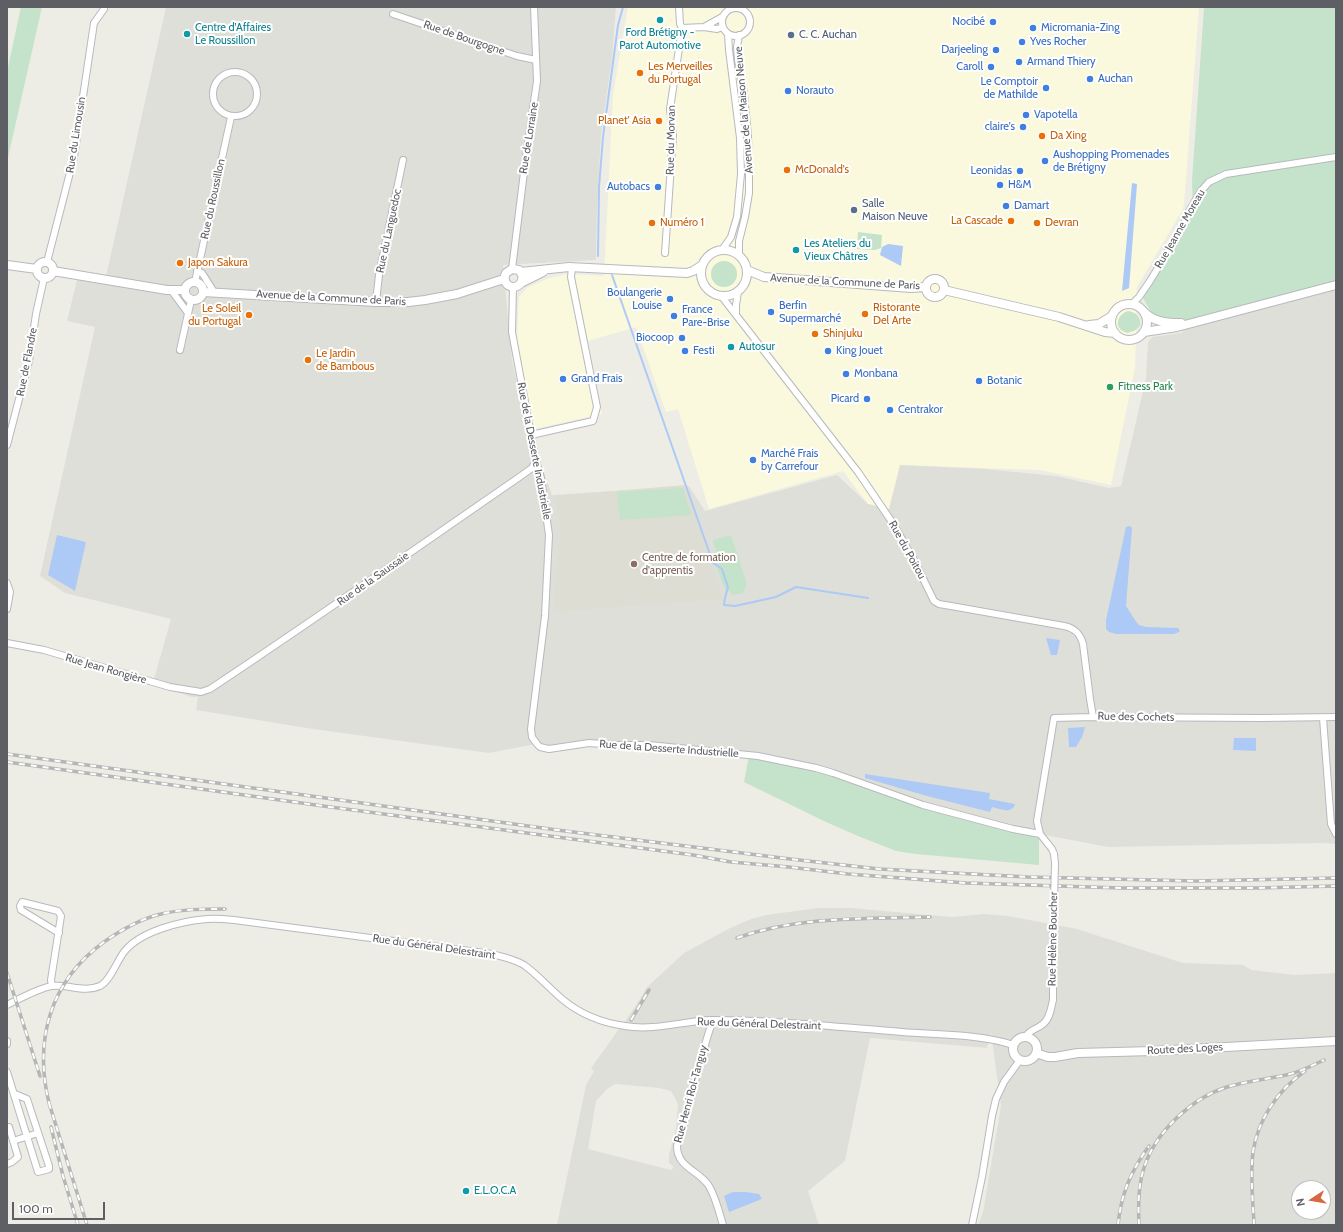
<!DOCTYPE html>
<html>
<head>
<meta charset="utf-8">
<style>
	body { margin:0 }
	#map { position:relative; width:1343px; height:1232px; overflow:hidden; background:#eeede5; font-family:Cabin,sans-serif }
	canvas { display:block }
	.frame { position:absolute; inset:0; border:8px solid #5d5f64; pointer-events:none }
	.north { position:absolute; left:1291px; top:1180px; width:40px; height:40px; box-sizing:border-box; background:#fff; border:1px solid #bebfc1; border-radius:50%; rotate:258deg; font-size:11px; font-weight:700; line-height:16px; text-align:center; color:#5d5f64 }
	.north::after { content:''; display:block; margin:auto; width:14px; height:18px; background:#d76841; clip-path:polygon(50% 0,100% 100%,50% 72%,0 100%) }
	.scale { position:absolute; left:12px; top:1202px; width:93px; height:18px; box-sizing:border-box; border:2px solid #5d5f64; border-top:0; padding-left:5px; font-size:12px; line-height:14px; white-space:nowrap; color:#5d5f64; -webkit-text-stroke:3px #fff; paint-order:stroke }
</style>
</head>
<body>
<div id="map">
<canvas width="1343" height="1232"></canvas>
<div class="frame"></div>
<div class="north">N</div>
<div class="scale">100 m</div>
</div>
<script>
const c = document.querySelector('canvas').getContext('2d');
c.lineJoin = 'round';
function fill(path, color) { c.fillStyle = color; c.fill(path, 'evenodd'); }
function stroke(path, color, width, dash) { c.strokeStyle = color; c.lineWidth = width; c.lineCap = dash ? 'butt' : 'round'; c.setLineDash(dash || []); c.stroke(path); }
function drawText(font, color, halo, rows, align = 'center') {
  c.font = font + ' Cabin,sans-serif'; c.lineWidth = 4; c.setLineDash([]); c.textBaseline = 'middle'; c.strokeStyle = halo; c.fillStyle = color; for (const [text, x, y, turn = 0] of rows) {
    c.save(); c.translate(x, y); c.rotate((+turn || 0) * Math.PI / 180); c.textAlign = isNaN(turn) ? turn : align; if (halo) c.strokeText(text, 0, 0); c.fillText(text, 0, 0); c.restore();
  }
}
const commercial = new Path2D(`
	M628 7H1199L1184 204 1183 209 1137 287 1135 368 1111 485 1040 470 901 465 889 509 868 504 843 471 709 509 678 409 666 412 636 327 588 341 602 414 534 429 522 367 517 339 519 297 528 287 547 279 567 274 604 276 613 95Z`);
const industrial = new Path2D(`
	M166 7H616L612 58 601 134 597 209 596 260 503 265 512 360 525 422 552 495 689 486 705 511 837 475 868 504 889 509 900 465 986 469 1056 476 1109 488 1121 486 1146 378 1148 342 1152 337 1181 333 1194 322 1336 285V844L1322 843 1108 847 1013 829 758 756 589 743 556 749 536 744 489 753 313 729 196 710 198 697H192L154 685V679L171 619 65 593 40 576 95 327 67 321 78 276 105 281Z
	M818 908H851L952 917 984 914 1008 916 1077 929 1183 963 1243 965 1252 970 1295 975 1336 973V1225H978L983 1212 1001 1106 991 1032 987 1048 870 1038 845 1161 808 1191 819 1225H557L586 1085 594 1071 591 1068 635 1007 647 987 684 953 730 928 751 919 766 915ZM615 1084 659 1088 671 1091 678 1104 676 1128 669 1155V1163L674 1167 671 1170 588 1149 596 1101 607 1089ZM1299 1188H1323V1212H1299Z`);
const education = new Path2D(`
	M685 485 723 599 553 612 561 529 555 496Z`);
const green = new Path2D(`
	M21 7H42L7 162V72Z
	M1204 7H1336V283L1193 321 1176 322 1155 319 1143 298 1154 276 1193 214 1192 181Z
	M858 232 882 235 881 248 875 250 857 249Z
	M711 274a13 13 0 1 1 26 0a13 13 0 1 1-26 0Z
	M1128 311C1137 312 1141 318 1140 326L1134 331 1130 332 1128 333C1113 330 1116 315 1128 311Z
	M683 488 691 515 620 520 617 492Z
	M731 535 747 584 743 593 732 595 730 591 726 592 714 561 718 559 713 540Z
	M749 755 816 768 923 805 1039 833V865L916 854 896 851 858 836 826 822 744 782Z`);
const water = new Path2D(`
	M1132 183 1137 184 1129 288 1122 291Z
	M888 244 903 246 901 266 880 255 882 247Z
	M1130 526 1132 528 1126 606 1135 620 1139 625 1146 627 1178 628 1180 631 1177 633 1173 634H1116L1109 632 1106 629V620L1126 527Z
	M57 535 86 542 75 591 48 575Z
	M1046 638 1060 640 1057 655H1051Z
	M1085 727 1082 737 1076 747H1069L1068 728Z
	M1234 738H1256V751L1233 750Z
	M865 774 990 793 989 799 1015 804V805C1011 814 1000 809 992 807L990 812 927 796 865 778Z
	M733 1192H746L759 1194 762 1199 729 1212 724 1196Z`);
const stream = new Path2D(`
	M598 256 599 187 603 137 618 25 623 7
	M612 275 713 563 722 569 728 587 725 598 724 605 735 606 776 597 796 587 868 598`);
const minor = new Path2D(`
	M722 22a14 14 0 1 1 28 0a14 14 0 1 1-28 0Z
	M393 14 517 56 536 60
	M704 27 722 17
	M682 28 704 27 717 29 723 27
	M213 94a22 22 0 1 1 44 0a22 22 0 1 1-44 0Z
	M722 250 731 237 737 217 741 174 740 138 729 50 728 34
	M665 253 673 135 670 109 682 28 680 24 679 7
	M739 255V241L745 217 749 193V172L748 136 744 94 738 59 737 47 739 35
	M47 262 74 157 94 23 104 9
	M512 269 525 164 537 81 534 7
	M197 271 202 273 214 292
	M195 282 231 117
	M513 287 512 332 536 461 541 478 549 535 545 616 531 729 532 737 537 744 540 747 549 749 589 743 617 745H649L758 756 816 768 833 773 923 805 1013 829 1040 834
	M171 290 188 313
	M722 297 858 472 894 525 916 564 934 601 939 604 951 606 1064 626C1074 628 1080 633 1083 644L1090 699 1093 717
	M376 302 379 275 403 160
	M1132 304 1139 297 1150 281 1182 228 1188 213 1201 191 1209 182 1226 174 1336 157
	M736 315V305L738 292
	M180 350 191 300
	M531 435 593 421 597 407 571 277 572 267
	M7 445 29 361 36 314 44 278
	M7 583 10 592 7 609
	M7 643 44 650 170 687 201 692 210 689C314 620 415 549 518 478L532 468 536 461
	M1323 718 1331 824 1336 834
	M1054 854 1052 849 1040 834 1037 821 1054 718 1093 717 1262 718 1336 717
	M52 986 51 980 61 916 58 911 22 902 20 906 21 910 59 933
	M7 1005C19 999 39 988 52 986 68 984 84 993 100 986 110 981 117 961 124 952 140 931 182 921 207 919 216 918 225 919 234 920L492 954C503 957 514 959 524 965 538 975 549 988 562 999 580 1014 603 1023 625 1026 655 1031 683 1021 712 1020 776 1020 839 1027 902 1032 936 1035 982 1034 1013 1045
	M713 1020C698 1061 691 1105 677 1146 677 1168 699 1170 709 1186 716 1198 719 1212 723 1225
	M1025 1037C1032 1028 1036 1030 1043 1024 1050 1019 1051 1008 1053 1000V938
	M7 1041V1044
	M7 1072 38 1172 49 1169V1166L27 1099 15 1094
	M7 1127H9L18 1157 12 1162 7 1164
	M13 1141 38 1133
	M972 1225 982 1177 992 1116 996 1099 1004 1082 1020 1060`);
const tertiary = new Path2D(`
	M701 273a23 23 0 1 1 46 0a23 23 0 1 1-46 0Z
	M37 270a8 8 0 1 1 16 0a8 8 0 1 1-16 0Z
	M7 265 37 269
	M747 270 764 277 911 288 925 287
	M53 271 167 290H184
	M521 272 569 267 687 273 693 271 701 266
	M926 288a9 9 0 1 1 18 0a9 9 0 1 1-18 0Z
	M185 291a9 9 0 1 1 18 0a9 9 0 1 1-18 0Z
	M521 283 523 276 519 270 512 269 506 273C501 284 513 292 521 283L543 272
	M944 290 1059 317 1105 332 1115 333
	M203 292 376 302H408L425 300 457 294 504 279
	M1111 322a18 18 0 1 1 36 0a18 18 0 1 1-36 0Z
	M1145 313C1155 322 1167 323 1181 323
	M1089 325 1099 324 1112 316
	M1144 332 1177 327 1336 285
	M1013 1049a12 12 0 1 1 24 0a12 12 0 1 1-24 0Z
	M1036 1053 1048 1057H1055L1078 1053 1153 1051 1336 1041`);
const rail = new Path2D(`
	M7 754 557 830 790 859 879 869 1028 877 1152 880 1196 881 1336 878
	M7 762 323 806 693 855 731 862 789 867 848 874 966 883 1121 888H1256L1336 886
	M737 938C799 916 865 919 930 917
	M7 973 40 1076
	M631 1020 649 990
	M49 1103 87 1225
	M50 1107C33 1042 49 982 104 942 121 930 140 919 161 914 182 909 203 909 225 909
	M51 1127 63 1176 78 1225
	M1118 1225C1121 1194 1131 1171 1149 1146
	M1139 1225C1138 1205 1138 1186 1144 1168 1155 1132 1192 1098 1227 1087 1248 1081 1269 1079 1290 1074 1302 1071 1313 1065 1324 1060
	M1254 1225C1253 1201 1250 1176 1253 1152 1258 1119 1278 1090 1305 1071`);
const minorBridge = new Path2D(`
	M1053 938 1055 863 1054 854`);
const markers = [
	[660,20,4,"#0f9aa8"],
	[993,22,4,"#3f7fe0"],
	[1033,28,4,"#3f7fe0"],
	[187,34,4,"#0f9aa8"],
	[791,35,4,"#5c6f8a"],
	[1022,42,4,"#3f7fe0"],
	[996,50,4,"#3f7fe0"],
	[1019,62,4,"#3f7fe0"],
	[991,67,4,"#3f7fe0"],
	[640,73,4,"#e8710a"],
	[1090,79,4,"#3f7fe0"],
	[1046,88,4,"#3f7fe0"],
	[788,91,4,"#3f7fe0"],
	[1026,115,4,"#3f7fe0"],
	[659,121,4,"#e8710a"],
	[1023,127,4,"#3f7fe0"],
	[1042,136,4,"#e8710a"],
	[1045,161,4,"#3f7fe0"],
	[787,170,4,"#e8710a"],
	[1020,171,4,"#3f7fe0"],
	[1000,185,4,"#3f7fe0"],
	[658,187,4,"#3f7fe0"],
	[1006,206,4,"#3f7fe0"],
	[854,210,4,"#5c6f8a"],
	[1011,221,4,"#e8710a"],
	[652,223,4,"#e8710a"],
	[1037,223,4,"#e8710a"],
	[796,250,4,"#0f9aa8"],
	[180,263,4,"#e8710a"],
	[670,299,4,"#3f7fe0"],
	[771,312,4,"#3f7fe0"],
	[865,314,4,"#e8710a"],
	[249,315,4,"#e8710a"],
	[674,316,4,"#3f7fe0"],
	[815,334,4,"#e8710a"],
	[682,338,4,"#3f7fe0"],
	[731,347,4,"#0f9aa8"],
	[685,351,4,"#3f7fe0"],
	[828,351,4,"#3f7fe0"],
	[308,360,4,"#e8710a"],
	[846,374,4,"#3f7fe0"],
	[563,379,4,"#3f7fe0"],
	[979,381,4,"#3f7fe0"],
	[1110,387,4,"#2e9e5b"],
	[867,399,4,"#3f7fe0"],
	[890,410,4,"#3f7fe0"],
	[753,460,4,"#3f7fe0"],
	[634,564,4,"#8d6e63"],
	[466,1191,4,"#0f9aa8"]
];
const shopNames = [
	["Nocibé",985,22,"right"],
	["Micromania-Zing",1041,28],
	["Yves Rocher",1030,42],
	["Darjeeling",988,50,"right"],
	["Armand Thiery",1027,62],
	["Caroll",983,67,"right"],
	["Auchan",1098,79],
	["Le Comptoir",1038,82,"right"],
	["de Mathilde",1038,95,"right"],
	["Norauto",796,91],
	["Vapotella",1034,115],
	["claire's",1015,127,"right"],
	["Aushopping Promenades",1053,155],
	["de Brétigny",1053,168],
	["Leonidas",1012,171,"right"],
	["H&M",1008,185],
	["Autobacs",650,187,"right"],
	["Damart",1014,206],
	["Boulangerie",662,293,"right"],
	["Louise",662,306,"right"],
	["Berfin",779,306],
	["Supermarché",779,319],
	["France",682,310],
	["Pare-Brise",682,323],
	["Biocoop",674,338,"right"],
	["Festi",693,351],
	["King Jouet",836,351],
	["Monbana",854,374],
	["Grand Frais",571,379],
	["Botanic",987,381],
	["Picard",859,399,"right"],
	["Centrakor",898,410],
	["Marché Frais",761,454],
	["by Carrefour",761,467]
];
const cultureNames = [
	["Centre d’Affaires",195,28],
	["Le Roussillon",195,41],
	["Ford Brétigny -",660,33,"center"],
	["Parot Automotive",660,46,"center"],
	["Les Ateliers du",804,244],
	["Vieux Châtres",804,257],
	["Autosur",739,347],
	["E.L.O.C.A",474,1191]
];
const serviceNames = [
	["C. C. Auchan",799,35],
	["Salle",862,204],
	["Maison Neuve",862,217]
];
const streetNames = [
	["Rue de Bourgogne",464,38,19],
	["Avenue de la Maison Neuve",744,110,-95],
	["Rue du Limousin",76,135,-81],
	["Rue de Lorraine",529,138,-81],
	["Rue du Morvan",671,140,-89],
	["Rue du Roussillon",213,199,-78],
	["Rue Jeanne Moreau",1180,229,-60],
	["Rue du Languedoc",389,231,-78],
	["Avenue de la Commune de Paris",845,282,3],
	["Avenue de la Commune de Paris",331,298,3],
	["Rue de Flandre",27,362,-79],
	["Rue de la Desserte Industrielle",534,451,79],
	["Rue du Poitou",907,550,61],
	["Rue de la Saussaie",373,579,-35],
	["Rue Jean Rongière",106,669,16],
	["Rue des Cochets",1136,717,1],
	["Rue de la Desserte Industrielle",669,749,4],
	["Rue Hélène Boucher",1053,939,-89],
	["Rue du Général Delestraint",434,947,8],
	["Rue du Général Delestraint",759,1024,2],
	["Route des Loges",1185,1049,-3],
	["Rue Henri Rol-Tanguy",691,1094,-75]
];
const foodNames = [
	["Les Merveilles",648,67],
	["du Portugal",648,80],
	["Planet' Asia",651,121,"right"],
	["Da Xing",1050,136],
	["McDonald's",795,170],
	["La Cascade",1003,221,"right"],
	["Numéro 1",660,223],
	["Devran",1045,223],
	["Japon Sakura",188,263],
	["Ristorante",873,308],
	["Del Arte",873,321],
	["Le Soleil",241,309,"right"],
	["du Portugal",241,322,"right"],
	["Shinjuku",823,334],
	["Le Jardin",316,354],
	["de Bambous",316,367]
];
const leisureNames = [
	["Fitness Park",1118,387]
];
const educationNames = [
	["Centre de formation",642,558],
	["d'apprentis",642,571]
];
fill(commercial, '#faf9dd');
fill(industrial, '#dfdfd9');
fill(education, '#ddddd3');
fill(green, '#c4e3ca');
fill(water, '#adc9f6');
stroke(stream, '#adc9f6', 2);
stroke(minor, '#b7b9bd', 8);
stroke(tertiary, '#b7b9bd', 10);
stroke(minor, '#fff', 6);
stroke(tertiary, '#fff', 8);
stroke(rail, '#b5b6b6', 3.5);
stroke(rail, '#fff', 2, [6]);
stroke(minorBridge, '#b7b9bd', 8, []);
stroke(minorBridge, '#fff', 6);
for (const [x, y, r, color] of markers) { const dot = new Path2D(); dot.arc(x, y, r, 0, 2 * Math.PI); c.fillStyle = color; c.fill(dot); stroke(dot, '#fff', 1.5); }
drawText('11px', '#366cbe', '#fff', shopNames, 'left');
drawText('11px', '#0d838f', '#fff', cultureNames, 'left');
drawText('11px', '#4e5e75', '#fff', serviceNames, 'left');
drawText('11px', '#5d5f64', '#fff', streetNames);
drawText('11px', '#c56008', '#fff', foodNames, 'left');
drawText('11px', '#27864d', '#fff', leisureNames, 'left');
drawText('11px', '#785e54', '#fff', educationNames, 'left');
</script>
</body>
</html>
